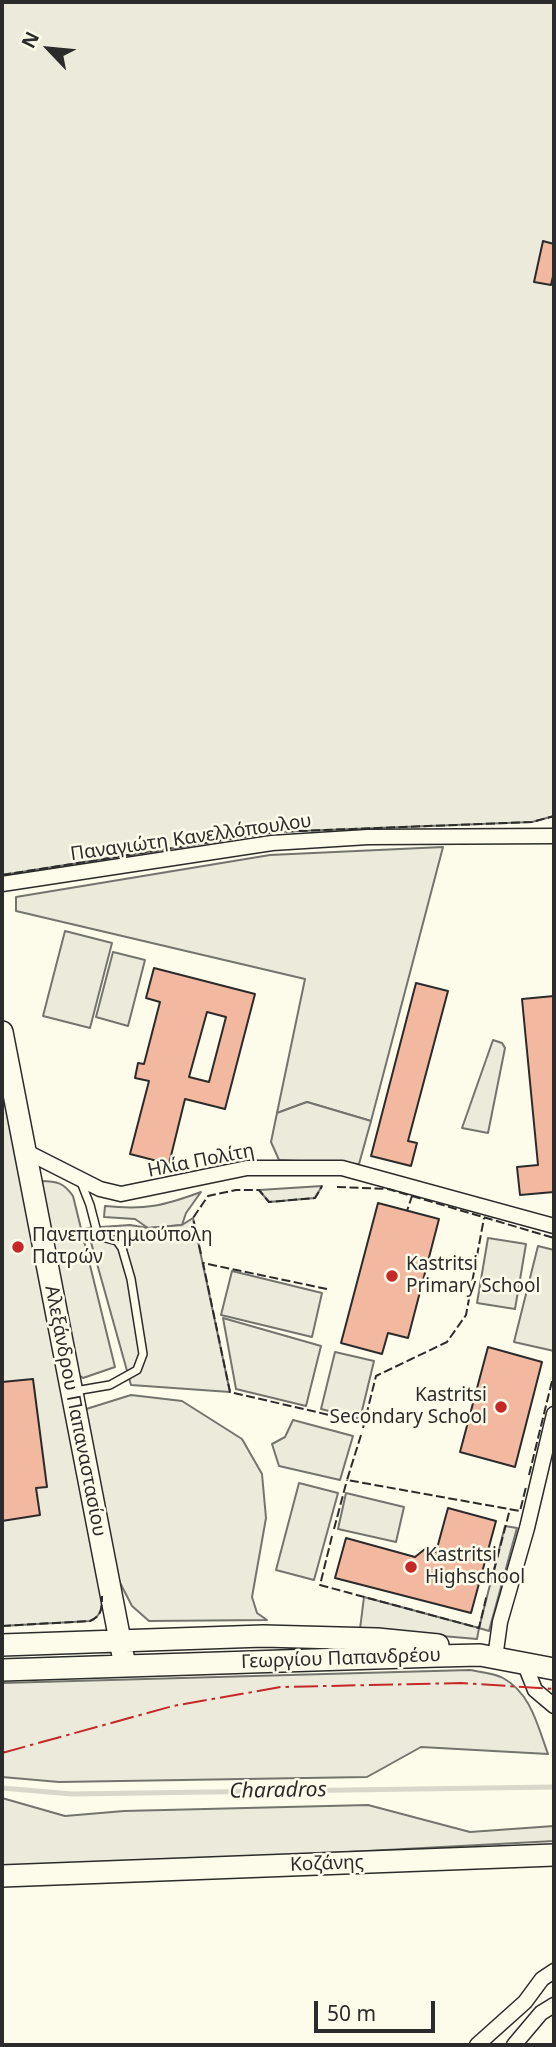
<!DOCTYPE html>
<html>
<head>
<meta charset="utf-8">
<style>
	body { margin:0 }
	#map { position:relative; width:556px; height:2047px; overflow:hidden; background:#fdfbea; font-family:"Noto Sans",sans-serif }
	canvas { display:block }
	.frame { position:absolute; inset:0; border:4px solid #2b2b2b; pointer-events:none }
	.north { position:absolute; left:14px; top:14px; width:70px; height:70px; -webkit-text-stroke:5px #fdfbea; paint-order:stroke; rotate:296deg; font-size:19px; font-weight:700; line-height:28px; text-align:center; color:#2b2b2b }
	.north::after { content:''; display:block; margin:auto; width:24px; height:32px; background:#2b2b2b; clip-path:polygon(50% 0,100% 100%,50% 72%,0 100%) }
	.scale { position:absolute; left:314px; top:2001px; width:121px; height:32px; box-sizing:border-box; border:4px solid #2b2b2b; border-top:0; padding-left:9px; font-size:21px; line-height:24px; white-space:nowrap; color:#2b2b2b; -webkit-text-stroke:5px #fdfbea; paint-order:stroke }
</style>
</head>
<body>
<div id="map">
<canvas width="556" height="2047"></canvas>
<div class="frame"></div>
<div class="north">N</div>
<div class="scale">50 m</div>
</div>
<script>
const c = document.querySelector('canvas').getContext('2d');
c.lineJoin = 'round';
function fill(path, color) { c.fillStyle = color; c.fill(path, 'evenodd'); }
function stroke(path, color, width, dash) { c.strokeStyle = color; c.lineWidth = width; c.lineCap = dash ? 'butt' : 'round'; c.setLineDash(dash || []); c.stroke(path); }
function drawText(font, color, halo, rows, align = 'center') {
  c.font = font + ' "Noto Sans",sans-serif'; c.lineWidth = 5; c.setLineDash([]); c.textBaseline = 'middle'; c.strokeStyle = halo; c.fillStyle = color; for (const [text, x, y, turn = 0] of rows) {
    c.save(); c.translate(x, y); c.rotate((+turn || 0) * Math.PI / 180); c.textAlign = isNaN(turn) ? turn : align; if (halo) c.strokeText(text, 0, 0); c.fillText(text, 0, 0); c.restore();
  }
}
const green = new Path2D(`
	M2 2H554V816L532 822 275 832 2 875Z
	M443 847 371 1121 307 1102 277 1113 305 979 16 911V897L270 855Z
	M65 931 112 943 90 1028 43 1016Z
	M113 952 145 960 128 1026 96 1017Z
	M493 1040 502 1043 505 1048 488 1133 462 1128Z
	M2 1078 102 1592C102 1605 103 1616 90 1621L2 1626Z
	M41 1181C57 1181 64 1183 73 1196L115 1367 83 1378 75 1372Z
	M201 1192 186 1213 182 1225 148 1228 135 1219 104 1217 105 1206C146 1210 163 1206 201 1192Z
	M488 1238 526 1244 515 1309 477 1303Z
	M538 1246 554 1250V1351L514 1342Z
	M232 1271 322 1293 312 1337 221 1315Z
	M223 1318 321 1346 306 1406 236 1389Z
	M335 1352 374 1361 360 1419 321 1409Z
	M131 1395 182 1401 242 1439 262 1474 266 1518 252 1597 257 1613 267 1620 149 1621 132 1606 117 1577 83 1410Z
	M293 1420 353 1436 340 1480 279 1466 272 1444 285 1437Z
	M299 1483 338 1493 314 1580 276 1570Z
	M346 1493 404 1507 396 1542 338 1529Z
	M470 1670C480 1672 494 1673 503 1678 531 1693 538 1727 548 1754L421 1747 367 1777 59 1782 2 1777V1683Z
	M2 1798 65 1816 124 1811 368 1805 470 1832 554 1826V1841L105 1865 2 1867Z`);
const parking = new Path2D(`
	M307 1102 371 1121 359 1164 279 1160 271 1142 277 1113Z
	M322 1186 315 1198 269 1202 259 1190Z
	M193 1218 230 1392 131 1385 87 1228 130 1225 148 1228 182 1225Z
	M505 1526 517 1528 489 1631 479 1628 477 1639 360 1629 364 1597 479 1628Z`);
const stream = new Path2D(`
	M2 1788 72 1794 554 1787`);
const building = new Path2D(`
	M543 241 554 244V272L551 285 534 282Z
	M154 968 255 994 225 1109 185 1099 169 1164 130 1154 149 1081 135 1078 138 1063 144 1064 160 1002 146 998ZM207 1012 226 1017 209 1082 189 1077Z
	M416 983 448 991 408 1141 417 1143 411 1166 371 1156Z
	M554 996V1192L520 1195 517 1167 538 1165 522 999Z
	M378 1203 439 1219 408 1338 388 1333 382 1354 341 1343Z
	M488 1347 542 1362 515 1467 460 1452Z
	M33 1379 47 1487 36 1488 40 1515 2 1521V1382Z
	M448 1508 496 1521 471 1613 335 1578 346 1538 415 1557 425 1549 436 1552Z`);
const lane = new Path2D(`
	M75 1391 110 1385 137 1370 143 1354 131 1279 122 1248 117 1241 102 1237 97 1232 90 1205 81 1182`);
const street = new Path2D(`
	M2 884 272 843 368 837 554 836
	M25 1151 100 1189 121 1194 247 1168H342L554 1226
	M495 1658 500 1622 527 1528 554 1414
	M525 1665 535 1690 554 1706
	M477 2045 525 2002 542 1979 554 1971
	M514 2045 541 2013 554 2005`);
const secondary = new Path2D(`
	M2 1032 125 1666
	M2 1645 263 1636 377 1639 438 1645
	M2 1670 438 1656 480 1655 554 1669
	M2 1876 554 1855`);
const fence = new Path2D(`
	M2 875 275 832 532 822 554 816
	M337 1187 388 1189 412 1196 407 1211
	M412 1196 554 1238
	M201 1254 193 1218 208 1196 236 1190H259L269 1202 315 1198 322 1186
	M327 1289 203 1263 230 1392 364 1423
	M363 1428 376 1376 447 1342 466 1315 484 1218
	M361 1435 347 1480 520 1511 526 1487
	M529 1475 554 1373
	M334 1529 347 1480
	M332 1536 320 1585 479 1628 487 1594
	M491 1582 510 1509
	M2 1626 90 1621C102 1616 102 1608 102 1596`);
const power = new Path2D(`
	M2 1753 173 1706 281 1687 461 1683 554 1689`);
const markers = [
	[18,1247,7,"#c62828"],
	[392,1276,7,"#c62828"],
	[501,1407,7,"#c62828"],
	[411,1567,7,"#c62828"]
];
const streetNames = [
	["Παναγιώτη Κανελλόπουλου",191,838,-8],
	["Ηλία Πολίτη",201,1161,-11],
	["Αλεξάνδρου Παπαναστασίου",75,1411,79],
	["Γεωργίου Παπανδρέου",341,1659,-2],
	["Κοζάνης",327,1864,-2]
];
const poiNames = [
	["Πανεπιστημιούπολη",32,1236],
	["Πατρών",32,1258],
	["Kastritsi",406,1265],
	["Primary School",406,1287],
	["Kastritsi",487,1396,"right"],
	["Secondary School",487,1418,"right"],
	["Kastritsi",425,1556],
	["Highschool",425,1578]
];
const waterNames = [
	["Charadros",278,1791,-1]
];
fill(green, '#ecebdb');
stroke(green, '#74746e', 2);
fill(parking, '#eceadb');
stroke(parking, '#74746e', 2);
stroke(stream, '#d8d7c9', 5);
fill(building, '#f2b8a0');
stroke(building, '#2b2b2b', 2);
stroke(lane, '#2b2b2b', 10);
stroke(street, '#2b2b2b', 17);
stroke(secondary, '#2b2b2b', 24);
stroke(lane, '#fdfbea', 7);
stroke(street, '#fdfbea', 14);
stroke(secondary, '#fdfbea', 21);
stroke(fence, '#2b2b2b', 2, [9, 3.5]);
stroke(power, '#c62828', 2, [24, 5, 3.5, 5]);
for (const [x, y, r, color] of markers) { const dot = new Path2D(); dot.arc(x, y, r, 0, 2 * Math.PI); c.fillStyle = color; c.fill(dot); stroke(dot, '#fdfbea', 2.5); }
drawText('19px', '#2b2b2b', '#fdfbea', streetNames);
drawText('19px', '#2b2b2b', '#fdfbea', poiNames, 'left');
drawText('italic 21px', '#2b2b2b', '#fdfbea', waterNames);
</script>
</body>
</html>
